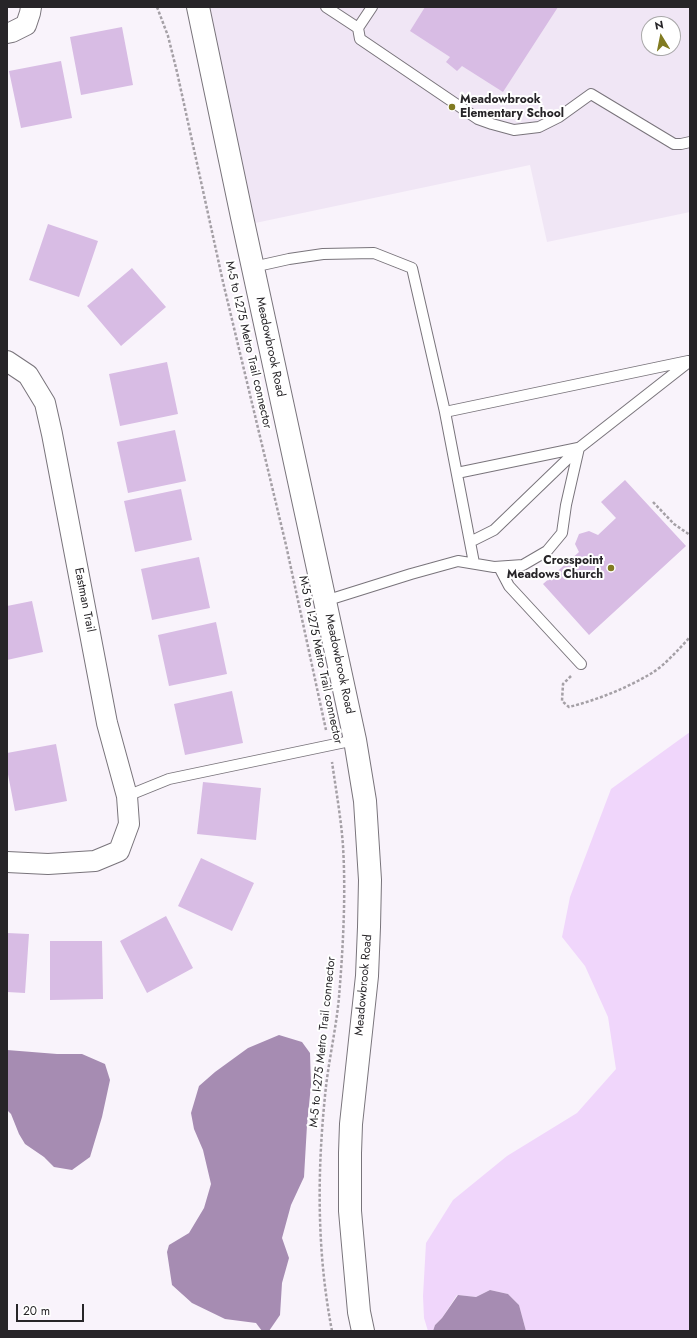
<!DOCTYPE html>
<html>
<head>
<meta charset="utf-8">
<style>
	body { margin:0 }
	#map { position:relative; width:697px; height:1338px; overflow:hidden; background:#f9f3fb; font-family:Jost,sans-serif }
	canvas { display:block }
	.frame { position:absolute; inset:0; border:8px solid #272528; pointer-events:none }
	.north { position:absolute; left:641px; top:16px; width:40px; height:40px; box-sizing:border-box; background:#fff; border:1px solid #a9a8a9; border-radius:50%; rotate:350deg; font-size:11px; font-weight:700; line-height:16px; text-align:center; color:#272528 }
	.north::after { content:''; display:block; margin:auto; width:14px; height:18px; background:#817b21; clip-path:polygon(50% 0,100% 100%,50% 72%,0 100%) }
	.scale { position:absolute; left:16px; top:1304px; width:68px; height:18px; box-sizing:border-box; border:2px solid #272528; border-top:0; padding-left:5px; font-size:12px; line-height:14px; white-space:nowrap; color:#272528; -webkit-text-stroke:3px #fff; paint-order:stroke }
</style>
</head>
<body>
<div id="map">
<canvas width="697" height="1338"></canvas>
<div class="frame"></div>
<div class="north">N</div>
<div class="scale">20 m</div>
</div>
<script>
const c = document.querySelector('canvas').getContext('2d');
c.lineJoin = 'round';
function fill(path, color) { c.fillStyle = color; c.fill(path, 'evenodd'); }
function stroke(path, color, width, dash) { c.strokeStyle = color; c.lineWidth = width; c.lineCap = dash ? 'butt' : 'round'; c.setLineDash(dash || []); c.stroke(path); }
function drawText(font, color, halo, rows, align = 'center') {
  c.font = font + ' Jost,sans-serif'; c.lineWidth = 4; c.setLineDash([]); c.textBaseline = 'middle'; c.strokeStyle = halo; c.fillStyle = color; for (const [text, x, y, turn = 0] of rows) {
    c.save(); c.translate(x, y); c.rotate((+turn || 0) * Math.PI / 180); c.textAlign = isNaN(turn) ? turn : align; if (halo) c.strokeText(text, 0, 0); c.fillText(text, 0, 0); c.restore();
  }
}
const built = new Path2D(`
	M193 7H690V212L547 242 530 165 241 226ZM649 24H673V48H649Z`);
const green = new Path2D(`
	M690 732V1331H526L519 1305 508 1294 490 1290 476 1297 457 1295 442 1318 435 1325 433 1331H428L424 1318 423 1296 426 1243 453 1200 507 1156 577 1113 616 1069 608 1017 585 966 562 937 570 897 611 789Z`);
const water = new Path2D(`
	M279 1035 302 1042 310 1053 311 1085 307 1125 304 1177 291 1205 282 1238 289 1258 282 1283 280 1315 269 1331H262L256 1323 225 1319 192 1303 172 1285 167 1252 169 1245 189 1233 204 1208 211 1184 203 1150 194 1129 191 1113 199 1086 215 1072 248 1048Z
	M7 1050 57 1054H82L105 1064 110 1080 102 1117 90 1157 72 1170 54 1167 44 1157 25 1144 19 1134 11 1114 7 1110Z
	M490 1290 508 1294 519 1305 526 1331H433L435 1325 442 1318 458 1295 476 1297Z`);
const building = new Path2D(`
	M425 7H558L503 92 462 66 457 71 446 62 450 57 410 31Z
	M122 27 133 85 81 95 70 37Z
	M61 61 72 118 21 128 9 71Z
	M48 224 98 241 79 297 29 280Z
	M132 268 166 307 121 346 87 306Z
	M167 362 178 414 120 426 109 374Z
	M175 430 186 481 128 493 117 442Z
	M625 480 686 546 589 635 543 584 579 552 575 544 579 534 589 531 598 535 616 518 601 502Z
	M181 489 192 540 135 552 124 501Z
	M199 557 210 608 152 620 141 569Z
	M32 601 43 652 7 660V606Z
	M216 622 227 674 169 686 158 635Z
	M232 691 243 743 185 755 174 704Z
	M56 744 67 801 15 811 7 769V753Z
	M203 782 261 788 256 840 197 834Z
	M201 858 254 883 232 931 178 906Z
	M166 916 193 968 147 993 120 941Z
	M7 933 29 934 25 993 7 992Z
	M50 941H102L103 999 50 1000Z`);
const path = new Path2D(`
	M157 7 168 36 177 72 223 282 286 545 326 730
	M653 502 674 524 690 535
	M571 676 563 684 562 701 569 707C597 700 627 688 652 673 665 665 679 649 690 637
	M332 1331C317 1253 317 1175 325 1096 328 1063 336 1030 339 997 343 948 346 896 343 846 341 818 336 790 332 762`);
const service = new Path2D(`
	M326 7 358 28 372 7
	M358 28 360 39 478 119 492 124 514 130 539 127 559 117 591 94 674 144H681L690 142
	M253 267 289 259 323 254 374 253 412 268 445 412 474 563
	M445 412 688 361
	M457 473 578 448
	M470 542 494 530 579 448
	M499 567 509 586 581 664
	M325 601 411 574 458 561 494 567 523 565 547 551 562 533 566 505 579 448 690 361
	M127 796 169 779 355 740`);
const minor = new Path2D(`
	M7 33 12 32 26 25 30 13 31 7
	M7 361 28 375 45 403 52 434 107 723 127 796 129 824 119 851 95 861 48 864 7 862`);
const tertiary = new Path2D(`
	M198 7 242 217 355 740 365 801 370 880 369 927 367 976 351 1124 350 1153V1211L359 1312 363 1331`);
const markers = [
	[452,107,4,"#817b21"],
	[611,568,4,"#817b21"]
];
const poiNames = [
	["Meadowbrook",460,100],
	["Elementary School",460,114],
	["Crosspoint",603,561,"right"],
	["Meadows Church",603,575,"right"]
];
const streetNames = [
	["M-5 to I-275 Metro Trail connector",248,345,77],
	["Meadowbrook Road",270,347,78],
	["Eastman Trail",84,600,79],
	["M-5 to I-275 Metro Trail connector",320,660,78],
	["Meadowbrook Road",339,664,78],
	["Meadowbrook Road",364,985,-85],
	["M-5 to I-275 Metro Trail connector",323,1042,-84]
];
fill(built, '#f0e6f5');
fill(green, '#f0d6fb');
fill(water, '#a68cb2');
fill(building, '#d8bce4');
stroke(service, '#79747b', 12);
stroke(minor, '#79747b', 22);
stroke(tertiary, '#79747b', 24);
stroke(path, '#a5a0a6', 2.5, [3, 2]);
stroke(service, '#fff', 10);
stroke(minor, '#fff', 20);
stroke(tertiary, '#fff', 22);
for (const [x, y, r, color] of markers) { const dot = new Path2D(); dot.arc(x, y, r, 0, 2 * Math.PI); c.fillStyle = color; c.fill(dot); stroke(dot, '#fff', 1.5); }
drawText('bold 12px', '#272528', '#fff', poiNames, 'left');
drawText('12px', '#272528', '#fff', streetNames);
</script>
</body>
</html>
